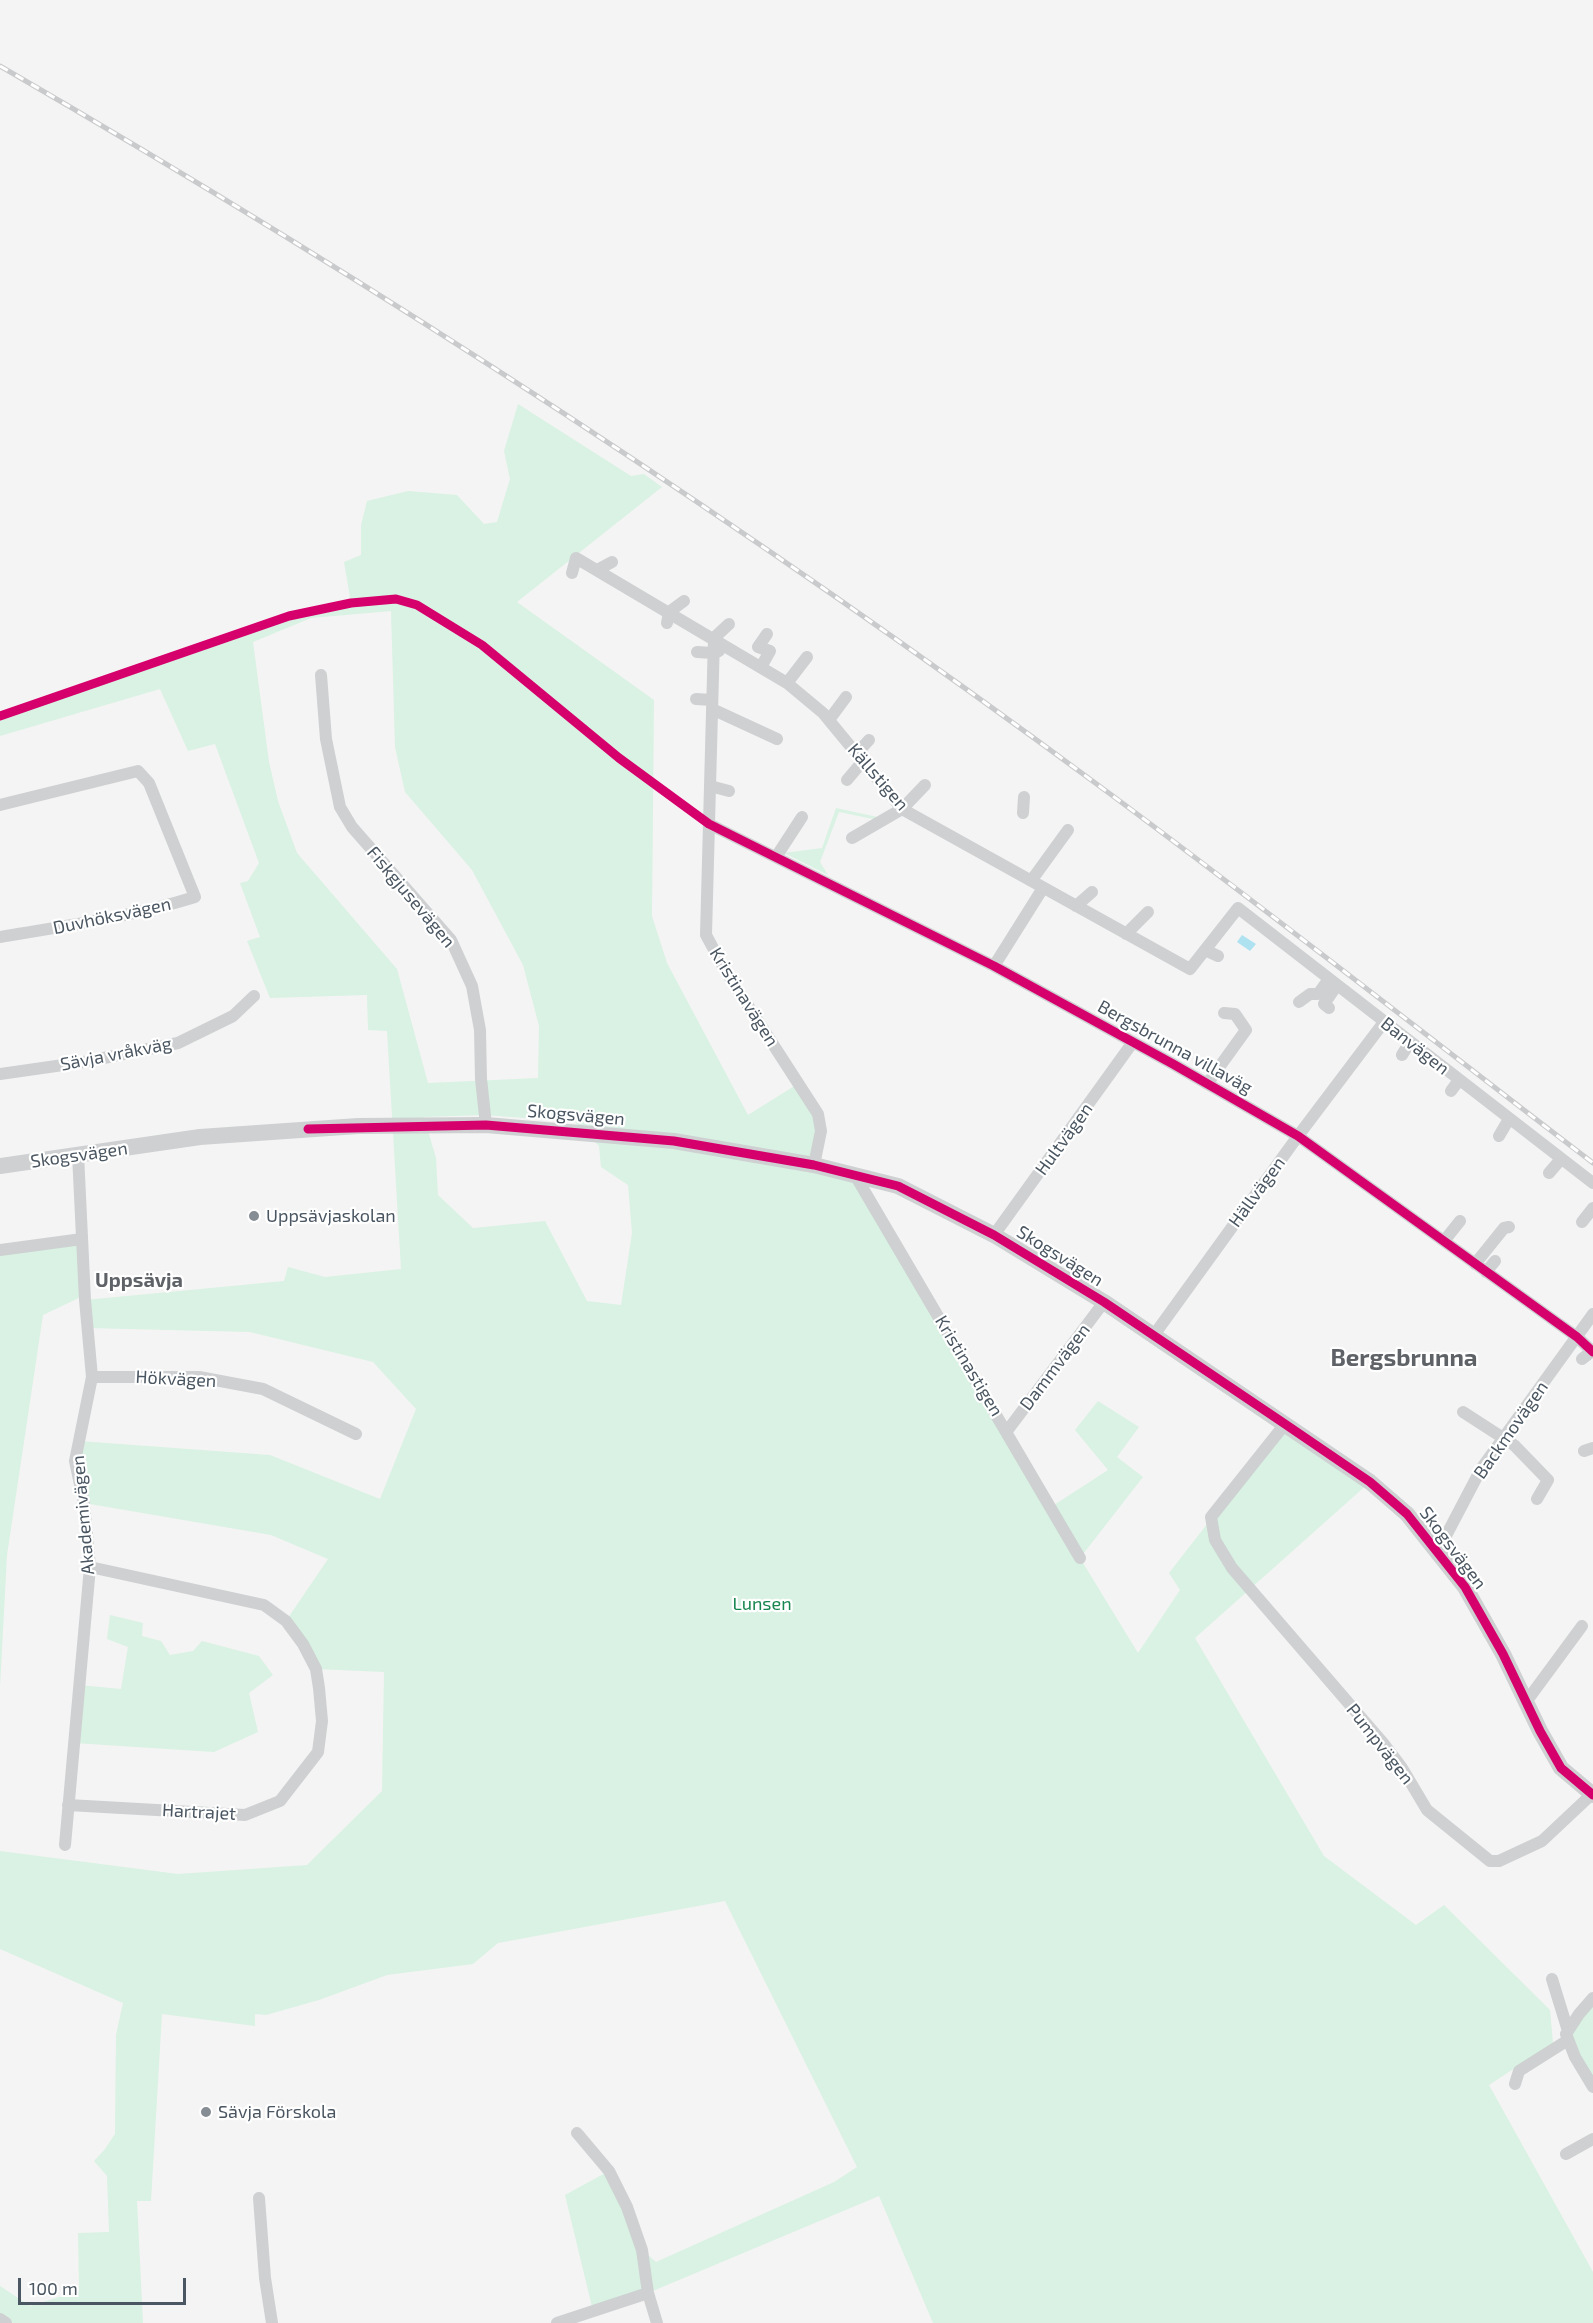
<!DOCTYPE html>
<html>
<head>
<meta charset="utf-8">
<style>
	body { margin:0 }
	#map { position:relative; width:1593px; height:2323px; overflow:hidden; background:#f4f4f4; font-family:"Exo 2",sans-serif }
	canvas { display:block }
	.scale { position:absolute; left:18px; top:2278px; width:168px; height:27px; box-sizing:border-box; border:3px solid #4a5661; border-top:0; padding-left:8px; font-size:18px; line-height:21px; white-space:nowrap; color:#4a5661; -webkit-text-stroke:4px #fff; paint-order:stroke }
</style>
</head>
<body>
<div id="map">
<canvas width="1593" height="2323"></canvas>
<div class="scale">100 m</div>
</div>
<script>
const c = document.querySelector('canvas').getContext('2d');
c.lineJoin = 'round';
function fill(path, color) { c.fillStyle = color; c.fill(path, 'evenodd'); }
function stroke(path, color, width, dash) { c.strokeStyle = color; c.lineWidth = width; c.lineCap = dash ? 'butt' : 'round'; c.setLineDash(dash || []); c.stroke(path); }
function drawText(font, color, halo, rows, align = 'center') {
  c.font = font + ' "Exo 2",sans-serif'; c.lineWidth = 4.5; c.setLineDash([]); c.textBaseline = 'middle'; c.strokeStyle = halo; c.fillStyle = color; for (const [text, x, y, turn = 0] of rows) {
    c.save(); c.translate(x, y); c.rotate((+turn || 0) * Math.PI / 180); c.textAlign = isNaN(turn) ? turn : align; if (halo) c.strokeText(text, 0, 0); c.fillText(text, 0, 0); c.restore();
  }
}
const green = new Path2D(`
	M518 404 631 476 644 474 662 487 517 602 654 700 652 916 667 963 748 1115 799 1083 818 1114 814 1164 855 1175 1051 1507 1108 1470 1075 1430 1098 1401 1139 1427 1117 1457 1143 1477 1080 1558 1138 1653 1180 1590 1169 1573 1285 1424 1370 1482 1195 1638 1324 1856 1416 1925 1444 1905 1550 2010 1553 2043 1489 2085 1593 2272V2323H933L879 2196 648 2293 593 2311 565 2195 609 2171 642 2250 656 2262 834 2182 857 2167 725 1901 498 1943 473 1964 387 1975 319 2000 266 2015 255 2014V2026L162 2014 151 2201H137L143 2323H13L0 2314V2286L30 2306 79 2291 78 2233 109 2232 107 2176 94 2161 105 2149 115 2134 116 2035 123 2003 0 1949V1851L178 1874 307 1865 382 1791 384 1672 316 1669 286 1621 328 1559 271 1535 84 1503 79 1441 270 1455 380 1499 416 1409 373 1362 250 1332 87 1328 85 1300 284 1281 288 1267 325 1277 401 1269 387 1031 368 1030 367 995 270 998 247 941 260 937 240 883 248 881 259 863 215 744 188 751 160 689 0 736V716L289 616 351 603 344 562 361 555V525L367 501 408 491 457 495 484 524 497 522 510 479 504 451ZM391 611 395 747 405 792 472 870 523 965 539 1026 538 1078 428 1083 397 969 297 853 278 801 269 762 253 642 311 618ZM485 1115 575 1122 599 1146 601 1167 628 1185 632 1233 621 1305 587 1301 545 1221 473 1228 438 1195 436 1158 424 1117Z
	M836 808 882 818 878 820 839 812 820 862 828 875 784 853 822 848Z
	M82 1239 85 1295 43 1315 7 1555 0 1687V1250Z
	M110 1615 143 1623 142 1636 161 1641 170 1655 193 1651 202 1641 259 1656 273 1675 249 1693 258 1732 214 1752 74 1743 79 1685 121 1689 128 1647 107 1639Z
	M1593 1999V2087L1566 2034Z`);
const water = new Path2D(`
	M1242 935 1256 944 1250 951 1237 942Z`);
const minor = new Path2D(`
	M597 570 612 562
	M572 573 576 558 787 683 823 713 902 809 1190 969 1238 908 1593 1183
	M667 623 669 612 684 601
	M729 624 714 638 706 935 725 970 818 1114 821 1131 814 1165
	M697 652 713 653 719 651
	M761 667 770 651 758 647 767 634
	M321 675 326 739 340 807 352 827 451 940 472 986 480 1030 481 1079 486 1125
	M787 683 807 657
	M696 699 712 700
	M712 709 777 739
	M829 720 846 697
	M857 753 869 740
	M847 780 863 761
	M710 786 729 791
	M0 805 138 771 149 783 195 897C131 917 66 926 0 937
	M1023 813 1024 797
	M709 824 994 966 1173 1064 1298 1136 1577 1337 1593 1352
	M852 838 902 809 925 785
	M776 857 802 817
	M1031 881 1068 830
	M1076 906 1092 892
	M1126 934 1148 912
	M1205 950 1218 956
	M994 966 1043 888
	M1299 1002 1310 994H1318L1329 979
	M1329 1008 1324 1004 1337 985
	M1402 1055 1410 1042
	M0 1074 84 1062 178 1043 233 1016 254 996
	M1207 1084 1246 1030 1235 1014 1224 1013
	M1451 1091 1459 1080
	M1499 1136 1509 1119
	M1549 1173 1561 1159
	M855 1175 1080 1558
	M1582 1222 1593 1208
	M994 1235 1133 1042
	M1444 1241 1460 1221
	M0 1250 82 1239
	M1475 1264 1504 1228 1509 1227
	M1486 1272 1495 1261
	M1154 1335 1298 1136 1384 1022
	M1582 1359 1592 1351
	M92 1377H199L263 1389 356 1434
	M1463 1412 1514 1445 1548 1480 1537 1499
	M1285 1424 1211 1517 1215 1540 1232 1568 1383 1743 1402 1768 1427 1810 1490 1861H1499L1542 1841 1592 1794
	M1007 1431 1104 1302
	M1584 1451 1593 1448
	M1438 1551 1481 1469 1593 1314
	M1526 1702 1582 1626
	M68 1805 245 1815 280 1801 318 1752 322 1721 319 1688 316 1669 303 1644 286 1621 264 1605 90 1567
	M65 1845 90 1567 84 1503 75 1461 92 1377 85 1300 78 1154
	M1552 1979 1568 2031
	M1593 1998 1579 2014 1566 2034 1575 2057 1593 2087
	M1515 2084 1519 2071 1568 2040
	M577 2133 609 2171 627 2207 642 2250 648 2293 657 2323
	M1566 2154 1593 2139
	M259 2198 265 2278 272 2323
	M0 2319 6 2323
	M557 2323 648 2293`);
const tertiary = new Path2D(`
	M0 1166 200 1137 358 1126 486 1125 674 1141 814 1165 898 1186 994 1235 1104 1302 1370 1482 1407 1514 1465 1587 1503 1654 1540 1731 1561 1768 1593 1795`);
const rail = new Path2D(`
	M0 66C378 285 746 525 1098 785 1265 908 1428 1037 1593 1163`);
const cycleway = new Path2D(`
	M0 716 289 616 351 603 396 599 417 605 482 645 619 758 709 824 994 966 1173 1064 1298 1136 1577 1337 1593 1352
	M308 1129 486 1125 674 1141 814 1165 898 1186 994 1235 1104 1302 1285 1424 1370 1482 1407 1514 1465 1587 1503 1654 1540 1731 1561 1768 1593 1795`);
const markers = [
	[254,1216,6,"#868d94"],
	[206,2112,6,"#868d94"]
];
const streetNames = [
	["Källstigen",878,777,49],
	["Fiskgjusevägen",411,897,50],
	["Duvhöksvägen",112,916,-12],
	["Kristinavägen",744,997,58],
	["Banvägen",1415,1046,38],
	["Bergsbrunna villaväg",1175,1047,29],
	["Sävja vråkväg",116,1054,-11],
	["Skogsvägen",576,1115,5],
	["Hultvägen",1064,1139,-54],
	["Skogsvägen",79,1155,-8],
	["Hällvägen",1257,1192,-54],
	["Skogsvägen",1060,1256,32],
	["Kristinastigen",969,1366,59],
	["Dammvägen",1055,1367,-53],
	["Hökvägen",176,1379,3],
	["Backmovägen",1511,1430,-55],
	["Akademivägen",83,1515,-95],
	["Skogsvägen",1453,1548,53],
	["Pumpvägen",1380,1744,52],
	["Hartrajet",199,1812,3]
];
const poiNames = [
	["Uppsävjaskolan",266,1216],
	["Sävja Förskola",218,2112]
];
const parkNames = [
	["Lunsen",762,1604]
];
const neighbourhoodNames = [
	["Uppsävja",139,1280]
];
const districtNames = [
	["Bergsbrunna",1404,1358]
];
fill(green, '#d9f2e3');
fill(water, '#aee2f0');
stroke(minor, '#ced0d2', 12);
stroke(tertiary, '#ced0d2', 16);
stroke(rail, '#c9cacc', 5);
stroke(rail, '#fff', 3, [9]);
stroke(cycleway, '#d6006c', 9);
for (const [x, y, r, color] of markers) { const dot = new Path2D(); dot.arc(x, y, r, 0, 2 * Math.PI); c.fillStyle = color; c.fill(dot); stroke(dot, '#fff', 2); }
drawText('18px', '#4a5661', '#fff', streetNames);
drawText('18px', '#4a5661', '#fff', poiNames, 'left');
drawText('18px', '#17864f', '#fff', parkNames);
drawText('bold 20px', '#5f6368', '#fff', neighbourhoodNames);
drawText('bold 24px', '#5f6368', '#fff', districtNames);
</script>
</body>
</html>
